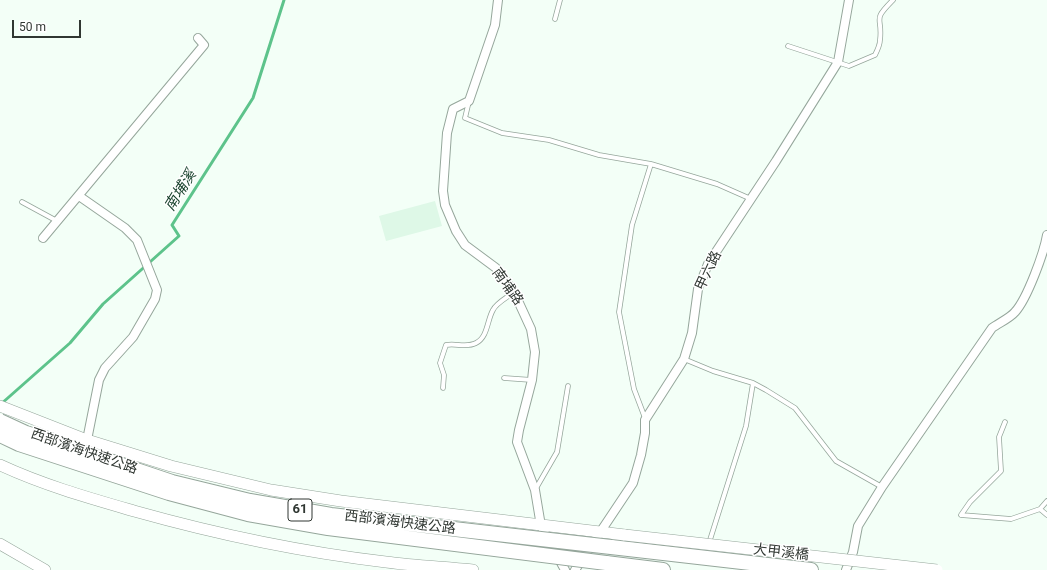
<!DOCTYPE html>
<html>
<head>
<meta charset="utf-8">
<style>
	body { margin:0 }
	#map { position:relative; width:1047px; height:570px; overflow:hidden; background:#f3fff7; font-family:Roboto,sans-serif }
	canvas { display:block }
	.scale { position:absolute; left:12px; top:20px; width:69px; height:18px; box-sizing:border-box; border:2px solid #303732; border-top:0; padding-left:5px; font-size:12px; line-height:14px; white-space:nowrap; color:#303732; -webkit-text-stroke:3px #fff; paint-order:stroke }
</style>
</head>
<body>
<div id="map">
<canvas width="1047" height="570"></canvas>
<div class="scale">50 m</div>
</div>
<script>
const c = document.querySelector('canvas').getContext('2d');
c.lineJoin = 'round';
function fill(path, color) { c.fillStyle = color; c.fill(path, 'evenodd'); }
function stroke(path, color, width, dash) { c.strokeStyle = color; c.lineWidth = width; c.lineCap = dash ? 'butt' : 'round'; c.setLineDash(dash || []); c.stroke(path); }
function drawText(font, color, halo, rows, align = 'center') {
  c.font = font + ' Roboto,"Noto Sans TC",sans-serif'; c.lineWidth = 3; c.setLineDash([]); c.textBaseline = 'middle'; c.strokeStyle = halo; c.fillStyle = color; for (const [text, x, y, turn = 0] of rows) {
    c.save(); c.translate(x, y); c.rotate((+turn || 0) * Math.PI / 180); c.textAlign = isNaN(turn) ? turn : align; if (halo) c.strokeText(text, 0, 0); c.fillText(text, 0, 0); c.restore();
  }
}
const built = new Path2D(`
	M435 201 442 226 386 241 379 216Z`);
const stream = new Path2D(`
	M1 404 70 343 103 304 179 236 172 225 253 98 284 0`);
const lane = new Path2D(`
	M555 19 560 0
	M788 46 849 66 875 55C877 51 880 45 880 40 883 16 871 22 893 0
	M469 101 465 118 502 133 549 140 599 155 651 164 717 184 751 199
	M22 202 57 221
	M684 359 713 371 753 383 766 390 795 408 836 461 882 487
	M504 378 532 380
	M443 388 444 375 440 363 446 345C456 343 467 348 476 343 488 337 487 320 493 310 496 303 508 297 514 292
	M645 418 634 389 619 312 632 225 651 164
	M1005 422 999 437 1001 471 970 502 961 515 1011 519 1040 509
	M535 490 557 452 568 386
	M1047 501 1040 509 1047 515
	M709 543 746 426 753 383`);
const street = new Path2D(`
	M498 0 495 25 469 101 453 109 447 133 443 191 445 205 456 231 465 245 496 268 514 292 531 329 535 352 532 380 519 430 517 442 535 490 541 526 565 570
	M79 196 125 228 137 240 157 290 155 299 133 337 105 368 99 380 87 440
	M43 238 204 45 198 38
	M575 570 633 483 641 455 645 433V420L684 359 692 333 698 289 708 264 776 161 838 62 849 0
	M846 570 853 552 858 526 882 487 992 328C999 323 1010 318 1015 312 1027 299 1044 253 1047 235`);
const secondary = new Path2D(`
	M0 406 87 440 171 466 271 490 341 501 625 535
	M0 465C43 485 89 498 134 511 216 534 301 552 386 562 415 566 444 567 473 570
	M0 544 45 570`);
const highway = new Path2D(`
	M611 547 811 570
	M606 563 663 570`);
const secondaryBridge = new Path2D(`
	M625 535 937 570`);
const highwayBridge = new Path2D(`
	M0 421 26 433 172 482 250 501 331 515 611 547
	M0 435 19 444 169 493 248 514 328 528 606 563`);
const shields = [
	[300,510,24]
];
const shieldNames = [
	["61",300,510]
];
const streetNames = [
	["甲六路",709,271,-65],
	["南埔路",507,287,54],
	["西部濱海快速公路",84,452,19],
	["西部濱海快速公路",400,523,7],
	["大甲溪橋",781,553,6]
];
const waterNames = [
	["南埔溪",181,191,-58]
];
fill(built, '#def8e7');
stroke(stream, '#5dc38b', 3);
stroke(lane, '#95a69b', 5.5);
stroke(street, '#95a69b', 10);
stroke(secondary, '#95a69b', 12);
stroke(highway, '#95a69b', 16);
stroke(lane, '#fff', 4);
stroke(street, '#fff', 8);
stroke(secondary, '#fff', 11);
stroke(highway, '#fff', 14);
stroke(secondaryBridge, '#95a69b', 12, []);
stroke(highwayBridge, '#95a69b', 16, []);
stroke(secondaryBridge, '#fff', 11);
stroke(highwayBridge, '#fff', 14);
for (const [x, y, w] of shields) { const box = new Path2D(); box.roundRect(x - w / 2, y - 11, w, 22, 3); c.fillStyle = '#fff'; c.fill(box); stroke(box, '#303732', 1); }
drawText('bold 13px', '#303732', null, shieldNames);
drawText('14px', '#303732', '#fff', streetNames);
drawText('italic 15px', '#133e28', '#fff', waterNames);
</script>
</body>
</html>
